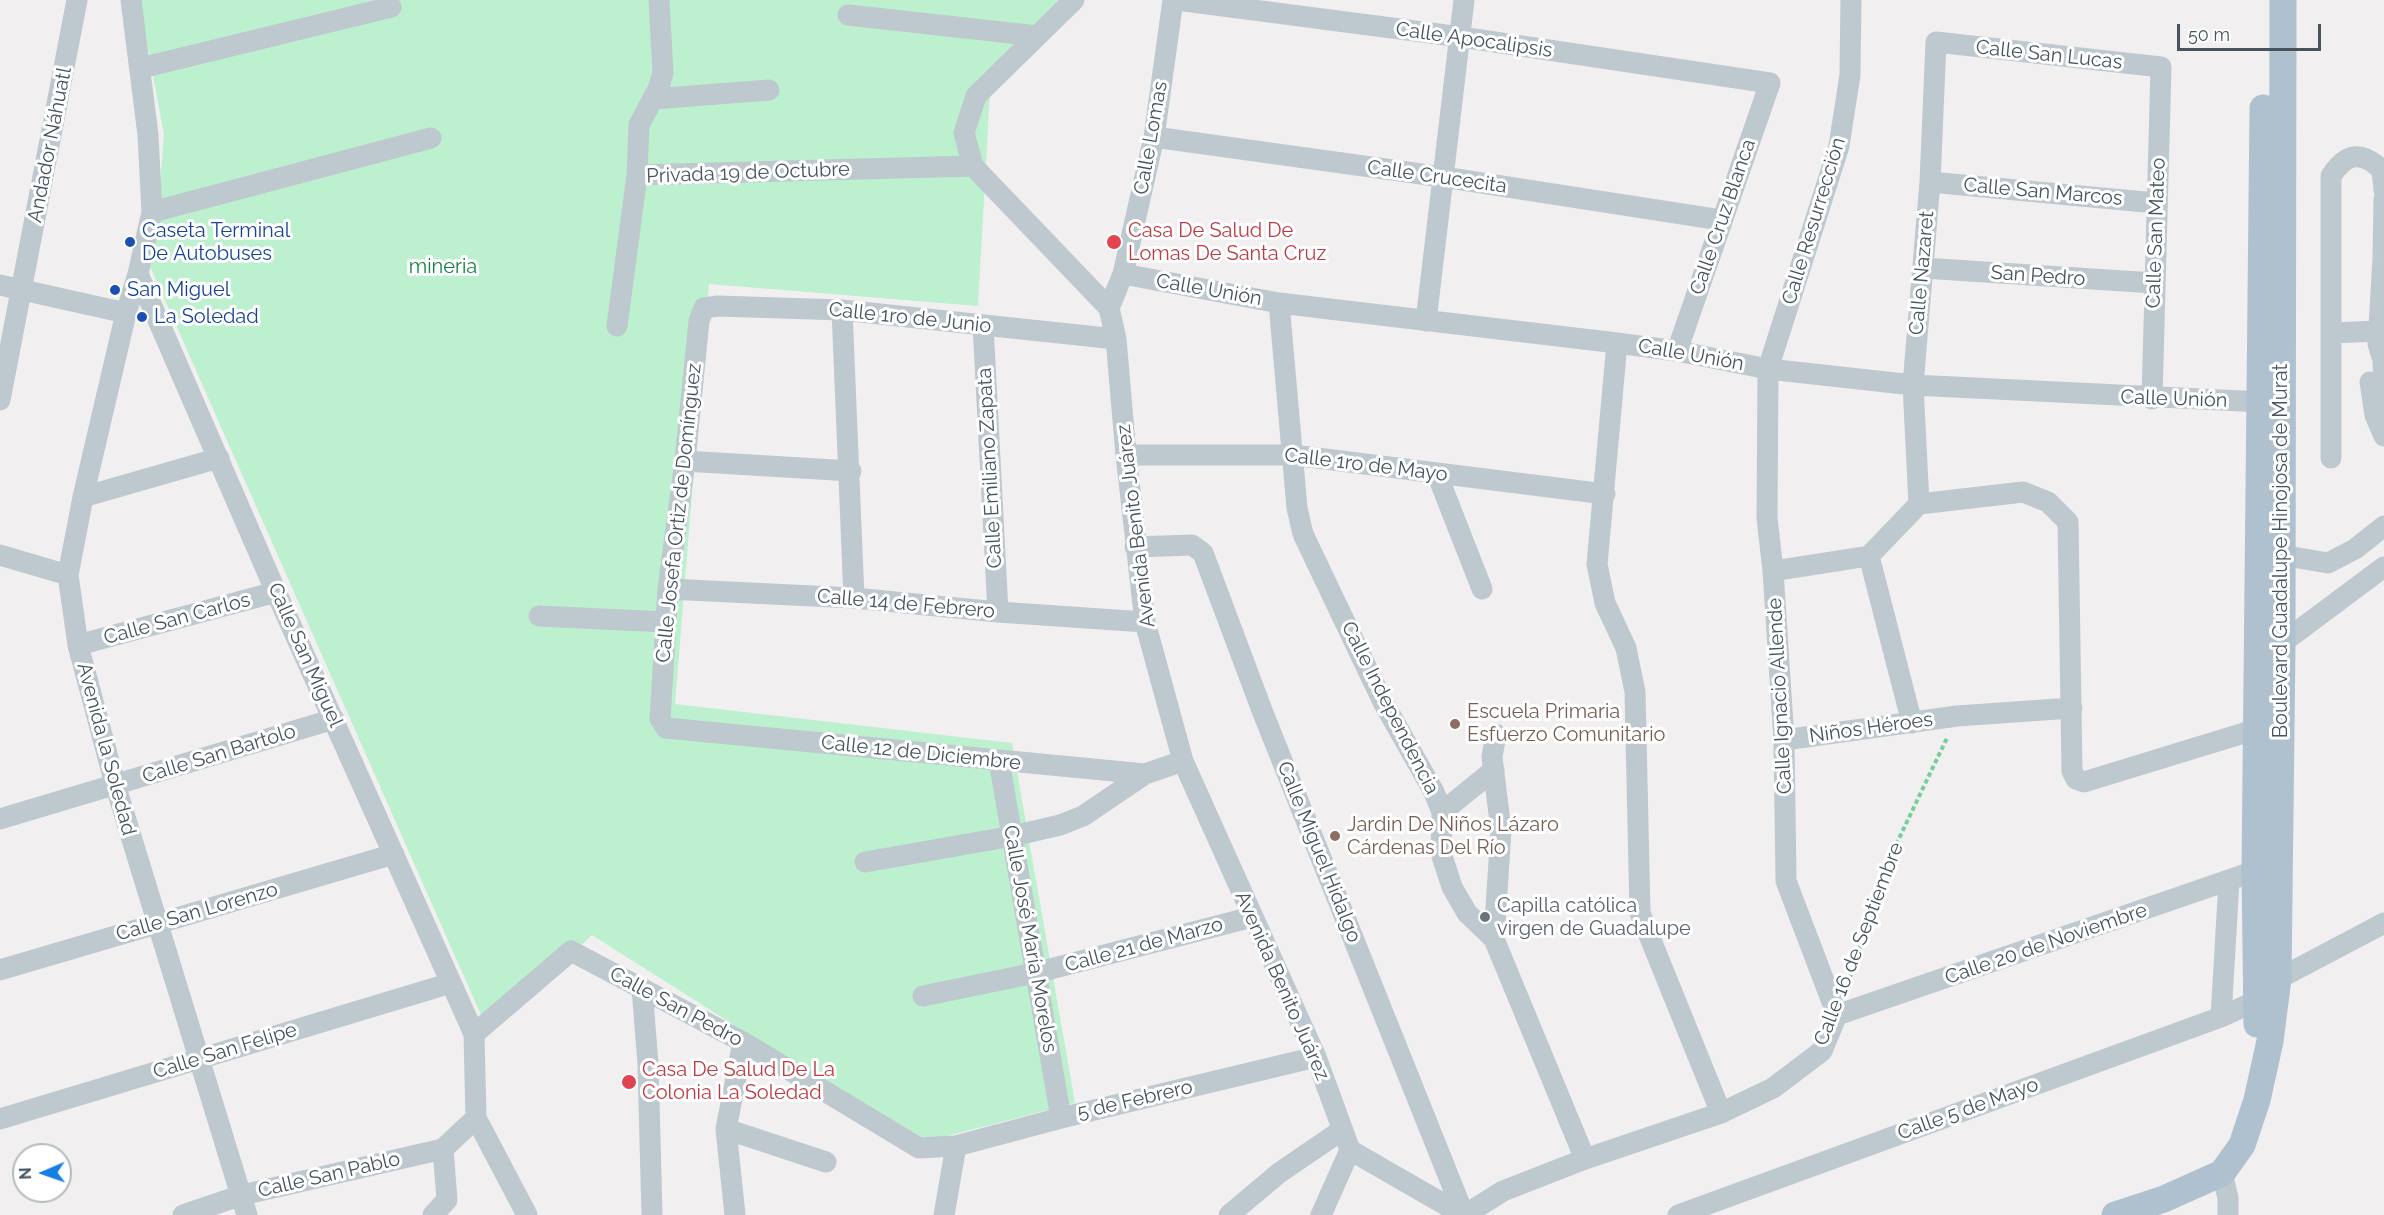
<!DOCTYPE html>
<html>
<head>
<meta charset="utf-8">
<style>
	body { margin:0 }
	#map { position:relative; width:2384px; height:1215px; overflow:hidden; background:#f2eff0; font-family:Raleway,sans-serif }
	canvas { display:block }
	.north { position:absolute; left:12px; top:1143px; width:60px; height:60px; box-sizing:border-box; background:#fff; border:2px solid #b5bbbe; border-radius:50%; rotate:268deg; font-size:16px; font-weight:700; line-height:24px; text-align:center; color:#47545d }
	.north::after { content:''; display:block; margin:auto; width:21px; height:27px; background:#167ee5; clip-path:polygon(50% 0,100% 100%,50% 72%,0 100%) }
	.scale { position:absolute; left:2177px; top:24px; width:144px; height:27px; box-sizing:border-box; border:3px solid #47545d; border-top:0; padding-left:8px; font-size:18px; line-height:21px; white-space:nowrap; color:#47545d; -webkit-text-stroke:4px #fff; paint-order:stroke }
</style>
</head>
<body>
<div id="map">
<canvas width="2384" height="1215"></canvas>
<div class="north">N</div>
<div class="scale">50 m</div>
</div>
<script>
const c = document.querySelector('canvas').getContext('2d');
c.lineJoin = 'round';
function fill(path, color) { c.fillStyle = color; c.fill(path, 'evenodd'); }
function stroke(path, color, width, dash) { c.strokeStyle = color; c.lineWidth = width; c.lineCap = dash ? 'butt' : 'round'; c.setLineDash(dash || []); c.stroke(path); }
function drawText(font, color, halo, rows, align = 'center') {
  c.font = font + ' Raleway,sans-serif'; c.lineWidth = 6; c.setLineDash([]); c.textBaseline = 'middle'; c.strokeStyle = halo; c.fillStyle = color; for (const [text, x, y, turn = 0] of rows) {
    c.save(); c.translate(x, y); c.rotate((+turn || 0) * Math.PI / 180); c.textAlign = isNaN(turn) ? turn : align; if (halo) c.strokeText(text, 0, 0); c.fillText(text, 0, 0); c.restore();
  }
}
const green = new Path2D(`
	M139 0H1069L991 74 978 306 709 284 675 704 1012 743 1075 1103 920 1143 592 935 489 1033 145 255 158 212 164 135Z`);
const path = new Path2D(`
	M1847 986 1892 853 1947 738`);
const minor = new Path2D(`
	M131 0 148 135 152 212 138 274 126 313 83 497 68 575 78 645 115 784 247 1215
	M1074 0 976 96 964 133 973 166 1109 308 1116 339 1126 455 1145 622 1183 761 1316 1057 1350 1150 1463 1215
	M1177 0 1461 37 1770 83 1677 351
	M848 15 1037 36
	M141 68 391 7
	M653 99 769 90
	M1154 137 1443 177 1721 220
	M637 175 973 166
	M1930 182 2156 203
	M2384 199 2383 258 2378 344 2383 360 2384 399
	M152 212 431 138
	M1923 268 2154 283
	M138 274 276 592 474 1034 476 1118 443 1149 447 1200 433 1215
	M1123 274 1279 303 1617 343 1677 351 1768 369 1913 385 2262 402
	M0 285 126 313
	M1279 303 1297 508 1303 534 1383 702 1434 792 1442 812 1441 853 1452 887 1467 913 1494 939 1585 1159
	M1109 308 1123 274 1154 137 1173 0
	M842 310 854 598
	M1426 321 1464 0
	M983 325 998 612
	M617 326 637 175 639 125 658 89 663 73 659 0
	M2331 333 2379 331
	M1116 339 842 310 718 306 704 308 699 321 685 461 668 589 660 719 666 728 1145 774 1183 761
	M1617 343 1597 564 1605 603 1626 648 1635 692 1640 913 1721 1113
	M2370 382 2375 415 2384 436
	M0 400 77 0
	M1126 455H1293L1605 494
	M2331 458V176C2346 153 2361 150 2382 170L2384 190
	M685 461 851 471
	M1437 474 1482 589
	M83 497 219 458
	M1919 504 1913 385 1930 182 1936 42 2161 67 2152 399
	M1135 547 1192 545 1203 553 1263 713 1464 1215
	M0 555 68 575
	M2281 555 2328 563 2355 549 2384 526
	M1869 556 1912 723
	M1773 571 1869 556 1919 504 2023 492 2048 502 2068 522 2072 771 2076 779 2084 782 2257 729
	M668 589 854 598 998 612 1145 622
	M539 616 665 622
	M2282 643 2384 567
	M78 645 276 592
	M1784 740 1957 716 2072 708
	M999 761 1061 1118
	M1442 812 1494 770
	M0 819 334 719
	M865 862 1013 836 1060 825 1083 816 1145 774
	M1494 939 1501 830 1492 757 1496 734
	M0 970 394 854
	M642 988 648 1064 652 1215
	M923 996 1035 973 1252 917
	M1837 1015 1786 881 1784 740 1773 571 1767 518 1768 369 1839 146 1850 75 1851 0
	M1837 1015 2255 871
	M2221 1017 2229 881
	M474 1034 571 951 743 1042 919 1148 956 1146 1061 1118 1316 1057
	M476 1118 527 1215
	M0 1119 451 983
	M726 1129 826 1162
	M2222 1173 2228 1198V1215
	M183 1215 242 1195 443 1149
	M735 1215 726 1129 743 1042
	M944 1215 956 1146
	M1229 1215 1279 1173 1342 1130
	M1321 1215 1350 1150
	M1465 1215 1503 1191 1585 1159 1721 1113 1773 1088 1822 1051 1837 1015
	M1678 1215 2221 1017 2258 1000 2278 979 2384 923`);
const major = new Path2D(`
	M2257 1024 2255 871 2263 108
	M2115 1215 2164 1199 2222 1173 2242 1145 2257 1100 2270 1041 2278 979 2282 644 2283 0`);
const markers = [
	[130,242,6,"#1a4fb4"],
	[1114,242,8,"#e0444e"],
	[115,290,6,"#1a4fb4"],
	[142,317,6,"#1a4fb4"],
	[1455,724,6,"#8d6e63"],
	[1335,836,6,"#8d6e63"],
	[1485,917,6,"#6b7280"],
	[629,1082,8,"#e0444e"]
];
const streetNames = [
	["Calle Apocalipsis",1474,40,8],
	["Calle San Lucas",2049,55,6],
	["Calle Lomas",1151,138,-80],
	["Andador Náhuatl",50,145,-79],
	["Privada 19 de Octubre",748,173,-2],
	["Calle Crucecita",1437,177,8],
	["Calle San Marcos",2043,192,5],
	["Calle Cruz Blanca",1723,217,-71],
	["Calle Resurrección",1814,221,-73],
	["Calle San Mateo",2156,233,-88],
	["Calle Nazaret",1922,273,-85],
	["San Pedro",2038,276,4],
	["Calle Unión",1209,290,10],
	["Calle 1ro de Junio",910,318,6],
	["Calle Unión",1691,355,10],
	["Calle Unión",2174,399,2],
	["Calle 1ro de Mayo",1366,465,7],
	["Calle Emiliano Zapata",990,468,-93],
	["Calle Josefa Ortiz de Domínguez",679,513,-84],
	["Avenida Benito Juárez",1136,526,-97],
	["Boulevard Guadalupe Hinojosa de Murat",2281,551,-90],
	["Calle 14 de Febrero",906,604,5],
	["Calle San Carlos",177,619,-15],
	["Calle San Miguel",305,655,66],
	["Calle Ignacio Allende",1780,696,-93],
	["Calle Independencia",1390,708,63],
	["Niños Héroes",1871,728,-8],
	["Avenida la Soledad",106,749,75],
	["Calle 12 de Diciembre",921,753,6],
	["Calle San Bartolo",219,754,-17],
	["Calle Miguel Hidalgo",1319,852,68],
	["Calle San Lorenzo",197,912,-16],
	["Calle José María Morelos",1030,939,80],
	["Calle 16 de Septiembre",1859,944,-69],
	["Calle 20 de Noviembre",2046,944,-19],
	["Calle 21 de Marzo",1144,945,-15],
	["Avenida Benito Juárez",1282,986,66],
	["Calle San Pedro",676,1007,28],
	["Calle San Felipe",225,1051,-17],
	["5 de Febrero",1135,1100,-13],
	["Calle 5 de Mayo",1968,1109,-20],
	["Calle San Pablo",329,1175,-13]
];
const transitNames = [
	["Caseta Terminal",142,231],
	["De Autobuses",142,254],
	["San Miguel",127,290],
	["La Soledad",154,317]
];
const healthNames = [
	["Casa De Salud De",1128,231],
	["Lomas De Santa Cruz",1128,254],
	["Casa De Salud De La",642,1070],
	["Colonia La Soledad",642,1093]
];
const parkNames = [
	["mineria",443,267]
];
const educationNames = [
	["Escuela Primaria",1467,712],
	["Esfuerzo Comunitario",1467,735],
	["Jardin De Niños Lázaro",1347,825],
	["Cárdenas Del Río",1347,848]
];
const worshipNames = [
	["Capilla católica",1497,906],
	["virgen de Guadalupe",1497,929]
];
fill(green, '#bdf0ce');
stroke(path, '#75cf9c', 4, [4.5, 3]);
stroke(minor, '#bdc8cf', 21);
stroke(major, '#afc1cf', 27);
for (const [x, y, r, color] of markers) { const dot = new Path2D(); dot.arc(x, y, r, 0, 2 * Math.PI); c.fillStyle = color; c.fill(dot); stroke(dot, '#fff', 2); }
drawText('20px', '#47545d', '#fff', streetNames);
drawText('20px', '#164399', '#fff', transitNames, 'left');
drawText('20px', '#be3a42', '#fff', healthNames, 'left');
drawText('20px', '#168144', '#fff', parkNames);
drawText('20px', '#785e54', '#fff', educationNames, 'left');
drawText('20px', '#5b616d', '#fff', worshipNames, 'left');
</script>
</body>
</html>
